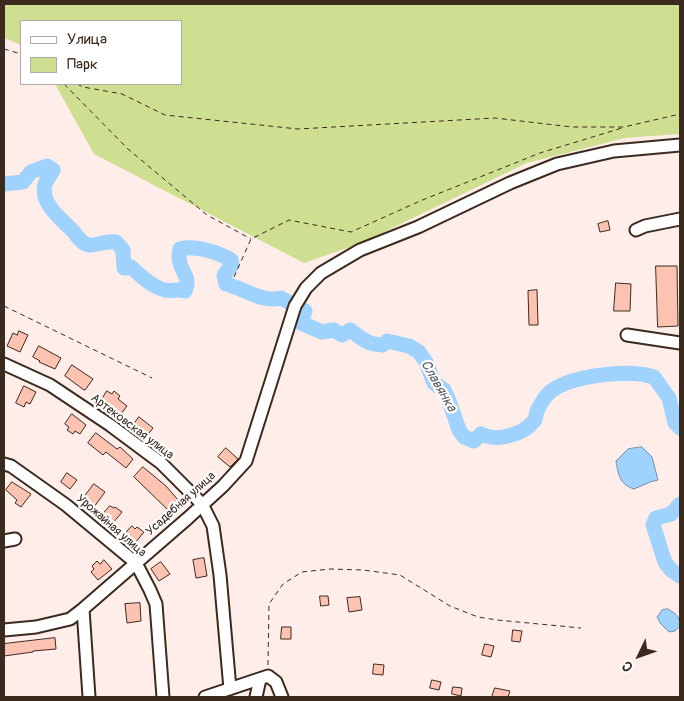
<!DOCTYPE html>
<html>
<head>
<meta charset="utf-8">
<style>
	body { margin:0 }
	#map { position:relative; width:684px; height:701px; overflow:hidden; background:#feede8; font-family:Pangolin,sans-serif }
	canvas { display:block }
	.frame { position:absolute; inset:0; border:5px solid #3b2a1e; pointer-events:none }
	.legend { position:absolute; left:20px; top:20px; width:162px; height:65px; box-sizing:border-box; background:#fff; border:1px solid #b1aaa5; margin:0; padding:6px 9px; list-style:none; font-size:15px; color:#3b2a1e }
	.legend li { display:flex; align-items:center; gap:10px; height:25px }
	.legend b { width:25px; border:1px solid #b1aaa5 }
	.north { position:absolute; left:614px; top:631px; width:50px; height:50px; -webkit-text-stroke:4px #fff; paint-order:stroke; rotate:228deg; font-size:14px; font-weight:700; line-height:20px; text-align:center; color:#3b2a1e }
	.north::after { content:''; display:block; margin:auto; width:18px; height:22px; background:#3b2a1e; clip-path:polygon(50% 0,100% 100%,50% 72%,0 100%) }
</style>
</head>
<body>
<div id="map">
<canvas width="684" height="701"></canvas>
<div class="frame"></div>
<ul class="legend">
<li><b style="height:6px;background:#fff"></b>Улица</li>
<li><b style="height:14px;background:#cfdf92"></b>Парк</li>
</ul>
<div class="north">С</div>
</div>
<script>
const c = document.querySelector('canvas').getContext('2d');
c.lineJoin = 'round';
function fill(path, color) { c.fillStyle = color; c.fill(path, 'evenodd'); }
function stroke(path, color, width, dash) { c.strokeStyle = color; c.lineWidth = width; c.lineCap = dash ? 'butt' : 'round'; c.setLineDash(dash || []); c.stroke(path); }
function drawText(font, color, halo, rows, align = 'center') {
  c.font = font + ' Pangolin,sans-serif'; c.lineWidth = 4.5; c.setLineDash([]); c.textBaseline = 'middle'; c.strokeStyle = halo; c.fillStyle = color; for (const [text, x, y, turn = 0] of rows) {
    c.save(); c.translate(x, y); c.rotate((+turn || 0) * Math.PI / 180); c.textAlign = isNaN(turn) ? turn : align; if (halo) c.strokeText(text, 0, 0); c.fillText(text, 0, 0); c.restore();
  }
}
const green = new Path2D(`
	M4 4H680V134L625 138 527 163 361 243 304 263 94 154 55 84H181V21H21V45L4 38Z`);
const water = new Path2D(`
	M642 447 652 457 658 480 650 482 634 489C620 485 618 474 616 461L628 449Z
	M668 609C676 614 680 616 680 626L675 631 669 632 660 623 657 617 662 610Z`);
const river = new Path2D(`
	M4 184 23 182 31 172 47 166 53 170C51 175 47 179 45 184 40 203 60 218 72 230 77 235 81 244 89 245 97 246 105 240 116 242L123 250 124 268 131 267C141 276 152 287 165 290 172 292 177 288 185 291 193 274 175 271 180 249 195 245 218 252 231 260L232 265 224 275 226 284C243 288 262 303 281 298L305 311 301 323 322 332 334 330 342 335 350 330C363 339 366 344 383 345L387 341 409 346 419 352 426 362 434 383 444 390 448 398 459 430 464 437 474 441 481 434C496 442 523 435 534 421 536 419 536 414 537 411 540 405 545 396 550 392 571 375 629 369 654 377L669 398 675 423 680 428
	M680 504 671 514 656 518 653 525 665 562 671 570 680 576`);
const building = new Path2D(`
	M608 221 610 230 600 232 598 224Z
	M656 266H677L678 326 658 327Z
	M616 283 631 284 630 311H614Z
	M537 290 538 325H529L528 291Z
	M19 331 28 335 20 352 7 346 13 333 17 335Z
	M39 346 61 358 55 369 39 362 40 361 33 357Z
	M72 365 93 379 85 390H84L65 376Z
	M24 386 36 392 30 404 26 402 24 407 16 403Z
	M107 391 112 394 114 391 120 396 118 399 127 406 121 414 116 410 114 412 101 401Z
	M72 414 86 425 80 434 75 431 73 434 67 430 69 427 65 424Z
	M139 417 153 428 146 437 133 426Z
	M96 433 117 449 120 447 133 459 126 468 106 452 103 455 88 443Z
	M226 448 238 459 230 467 218 457Z
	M143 467 166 486 179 501 170 512 134 477Z
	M67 473 77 480 70 489 61 482Z
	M12 482 31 494 21 507 15 503 17 500 6 490Z
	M94 484 105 492 94 507 82 500Z
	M110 506 114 508 115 507 122 512 113 523 103 514Z
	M132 526 135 529 137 527 144 532 135 543 125 534Z
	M204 558 207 576 196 578 193 560Z
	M104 560 112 569 98 580 91 572 94 569 92 566 97 561 100 564Z
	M161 562 170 574 159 581 151 569Z
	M320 596H328L329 605 321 606Z
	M360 597 362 610 349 612 347 598Z
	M140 603 141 621 127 623 125 604Z
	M282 627H291V639H281Z
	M513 630 522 631 520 642 512 641Z
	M55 638 56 649 33 651V652L4 656V644Z
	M485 644 494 646 491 657 482 655Z
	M374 664 384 665 383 675 373 674Z
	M432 680 441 682 439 690 430 688Z
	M453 687 462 688 461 696 452 694Z
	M495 688 510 691 508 697H492Z`);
const path = new Path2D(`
	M4 49 21 54
	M64 84 128 149 207 215 251 239
	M77 84 83 87 122 94 165 115 298 129 495 118 572 127H624L680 114
	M234 277 251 239 289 220 351 232 420 201 540 153 622 128
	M4 306 152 378
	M268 665 269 604 283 584 302 572 330 569 363 570 400 575 450 606 478 617 497 620 581 628`);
const minor = new Path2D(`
	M636 230 645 226 680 219
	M627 335 680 343
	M4 364 50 385 110 425 161 463 202 504 213 526 220 575 230 689
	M4 464 11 466 66 505 136 563 150 590 156 604 163 697
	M4 541 15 539
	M83 609 89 697
	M4 630 36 627 70 619 83 609 188 518 223 486 246 461 295 306 306 288 321 273 360 250 418 227 510 183 557 164 614 151 680 145
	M205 697 268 676 276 682 282 697
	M256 697 260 679`);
const streetNames = [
	["Артековская улица",132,427,37],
	["Усадебная улица",181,504,-42],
	["Урожайная улица",111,526,41]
];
const waterNames = [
	["Славянка",438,386,60]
];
fill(green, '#cfdf92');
fill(water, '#9fd2fd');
stroke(water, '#778fa4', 1);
stroke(river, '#9fd2fd', 15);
fill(building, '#fcc3b2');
stroke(building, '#3b2a1e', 1);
stroke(minor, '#3b2a1e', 15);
stroke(path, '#3b2a1e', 1, [5, 4]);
stroke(minor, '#fff', 11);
drawText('12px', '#3b2a1e', '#fff', streetNames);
drawText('italic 14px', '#595c61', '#fff', waterNames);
</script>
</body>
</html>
